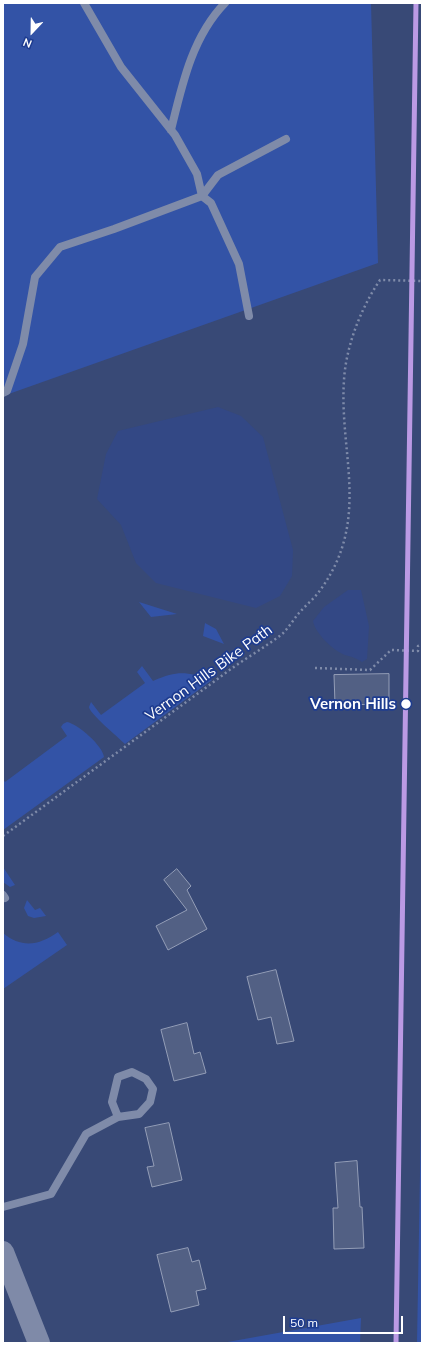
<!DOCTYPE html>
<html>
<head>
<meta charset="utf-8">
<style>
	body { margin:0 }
	#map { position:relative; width:425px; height:1346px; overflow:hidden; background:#384976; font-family:Mulish,sans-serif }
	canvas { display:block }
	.frame { position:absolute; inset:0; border:4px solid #fff; pointer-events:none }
	.north { position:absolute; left:12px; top:12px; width:40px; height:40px; -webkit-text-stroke:3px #1e3c90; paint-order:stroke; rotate:202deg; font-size:11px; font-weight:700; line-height:16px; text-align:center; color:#fff }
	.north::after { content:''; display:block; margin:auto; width:14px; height:18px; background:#fff; clip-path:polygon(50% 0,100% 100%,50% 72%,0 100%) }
	.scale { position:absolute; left:283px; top:1316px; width:120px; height:18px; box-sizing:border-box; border:2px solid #fff; border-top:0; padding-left:5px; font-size:12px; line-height:14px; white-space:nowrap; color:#fff; -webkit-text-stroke:3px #1e3c90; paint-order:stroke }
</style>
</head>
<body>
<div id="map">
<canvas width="425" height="1346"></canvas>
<div class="frame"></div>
<div class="north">N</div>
<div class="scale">50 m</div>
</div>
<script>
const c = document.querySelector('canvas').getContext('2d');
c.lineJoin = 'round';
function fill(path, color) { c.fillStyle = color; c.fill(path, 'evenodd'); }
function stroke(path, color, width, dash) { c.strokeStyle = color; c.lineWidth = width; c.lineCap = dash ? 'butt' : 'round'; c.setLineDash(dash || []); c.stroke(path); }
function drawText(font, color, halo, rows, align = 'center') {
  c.font = font + ' Mulish,sans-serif'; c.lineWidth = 3.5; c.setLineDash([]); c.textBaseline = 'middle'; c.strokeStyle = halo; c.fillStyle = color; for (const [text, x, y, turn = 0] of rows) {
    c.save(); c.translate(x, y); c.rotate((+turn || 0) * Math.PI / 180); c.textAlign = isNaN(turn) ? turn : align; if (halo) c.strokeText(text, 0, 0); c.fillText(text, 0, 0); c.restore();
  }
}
const green = new Path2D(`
	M3 3H371L378 263 3 396Z
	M139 602 177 614 151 617Z
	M205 623 216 629 224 644 203 636Z
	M142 666 153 681C179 670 186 672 212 680L125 744C118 737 89 713 89 707L91 702 101 715 145 683 137 672Z
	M67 722C78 724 103 746 104 757L3 830V779L5 782 67 736 61 727 63 724Z
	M3 867 15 885 10 887 3 882Z
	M27 900 35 910 40 908 46 916 34 918 28 916 24 908Z
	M58 932 67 945 3 989V933C22 949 40 945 58 932Z
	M422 1061V1343H417Z
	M361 1318 360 1343H222Z`);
const water = new Path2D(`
	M218 407 241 416 263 437 293 550 292 576 280 596 256 608 156 583 136 563 121 525 97 499 106 454 118 431Z
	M348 590H361L369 626 367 659 362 662C352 655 346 657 339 652 329 646 315 632 313 621L324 607Z`);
const building = new Path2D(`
	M389 674V705L335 704 334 675Z
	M177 869 191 886 187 890 207 929 168 950 156 926 187 910 164 880Z
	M276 970 294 1041 277 1044 271 1017 258 1020 247 977Z
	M187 1023 194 1054 200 1052 206 1073 174 1081 161 1030Z
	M169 1123 182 1180 152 1187 147 1167 154 1166 145 1128Z
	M357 1161 360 1207H362L364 1248 334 1249 333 1208H338L335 1163Z
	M188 1248 192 1262 199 1260 206 1289 196 1291 199 1305 171 1312 157 1255Z`);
const path = new Path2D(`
	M315 668 370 670 391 650 418 651V646L422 645
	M3 836 219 678C239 662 261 650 281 635 288 629 293 620 299 613 306 605 315 598 321 589 371 519 339 454 344 380 346 346 361 308 380 280L422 281`);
const lane = new Path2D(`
	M171 130C182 85 192 37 225 3
	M249 316 239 264 211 203 202 196 218 175 286 139
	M3 393 7 391 23 344 35 277 60 247 114 229 202 196 197 174 175 135 121 67 84 3
	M3 895 5 898
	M3 1207 51 1194 86 1134 118 1117 139 1114 150 1102 153 1089 146 1079 132 1072 118 1077 112 1102 118 1117`);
const primary = new Path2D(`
	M3 1252 39 1343`);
const rail1 = new Path2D(`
	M396 1343 416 3`);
const markers = [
	[406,704,5.5,"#fff"]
];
const streetNames = [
	["Vernon Hills Bike Path",209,673,-36]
];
const stopNames = [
	["Vernon Hills",396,704]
];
fill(green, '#3353a6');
fill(water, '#334885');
fill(building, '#526084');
stroke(building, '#949eb7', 1);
stroke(path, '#7f8ba9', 2.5, [2, 3]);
stroke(lane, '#7f8ba9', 8);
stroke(primary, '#7f8aa8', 22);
stroke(rail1, '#bb9ae4', 5);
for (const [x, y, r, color] of markers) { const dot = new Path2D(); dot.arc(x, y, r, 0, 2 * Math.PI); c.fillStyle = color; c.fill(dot); stroke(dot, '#1e3c90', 1.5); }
drawText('15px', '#fff', '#1e3c90', streetNames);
drawText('bold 15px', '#fff', '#1e3c90', stopNames, 'right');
</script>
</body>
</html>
